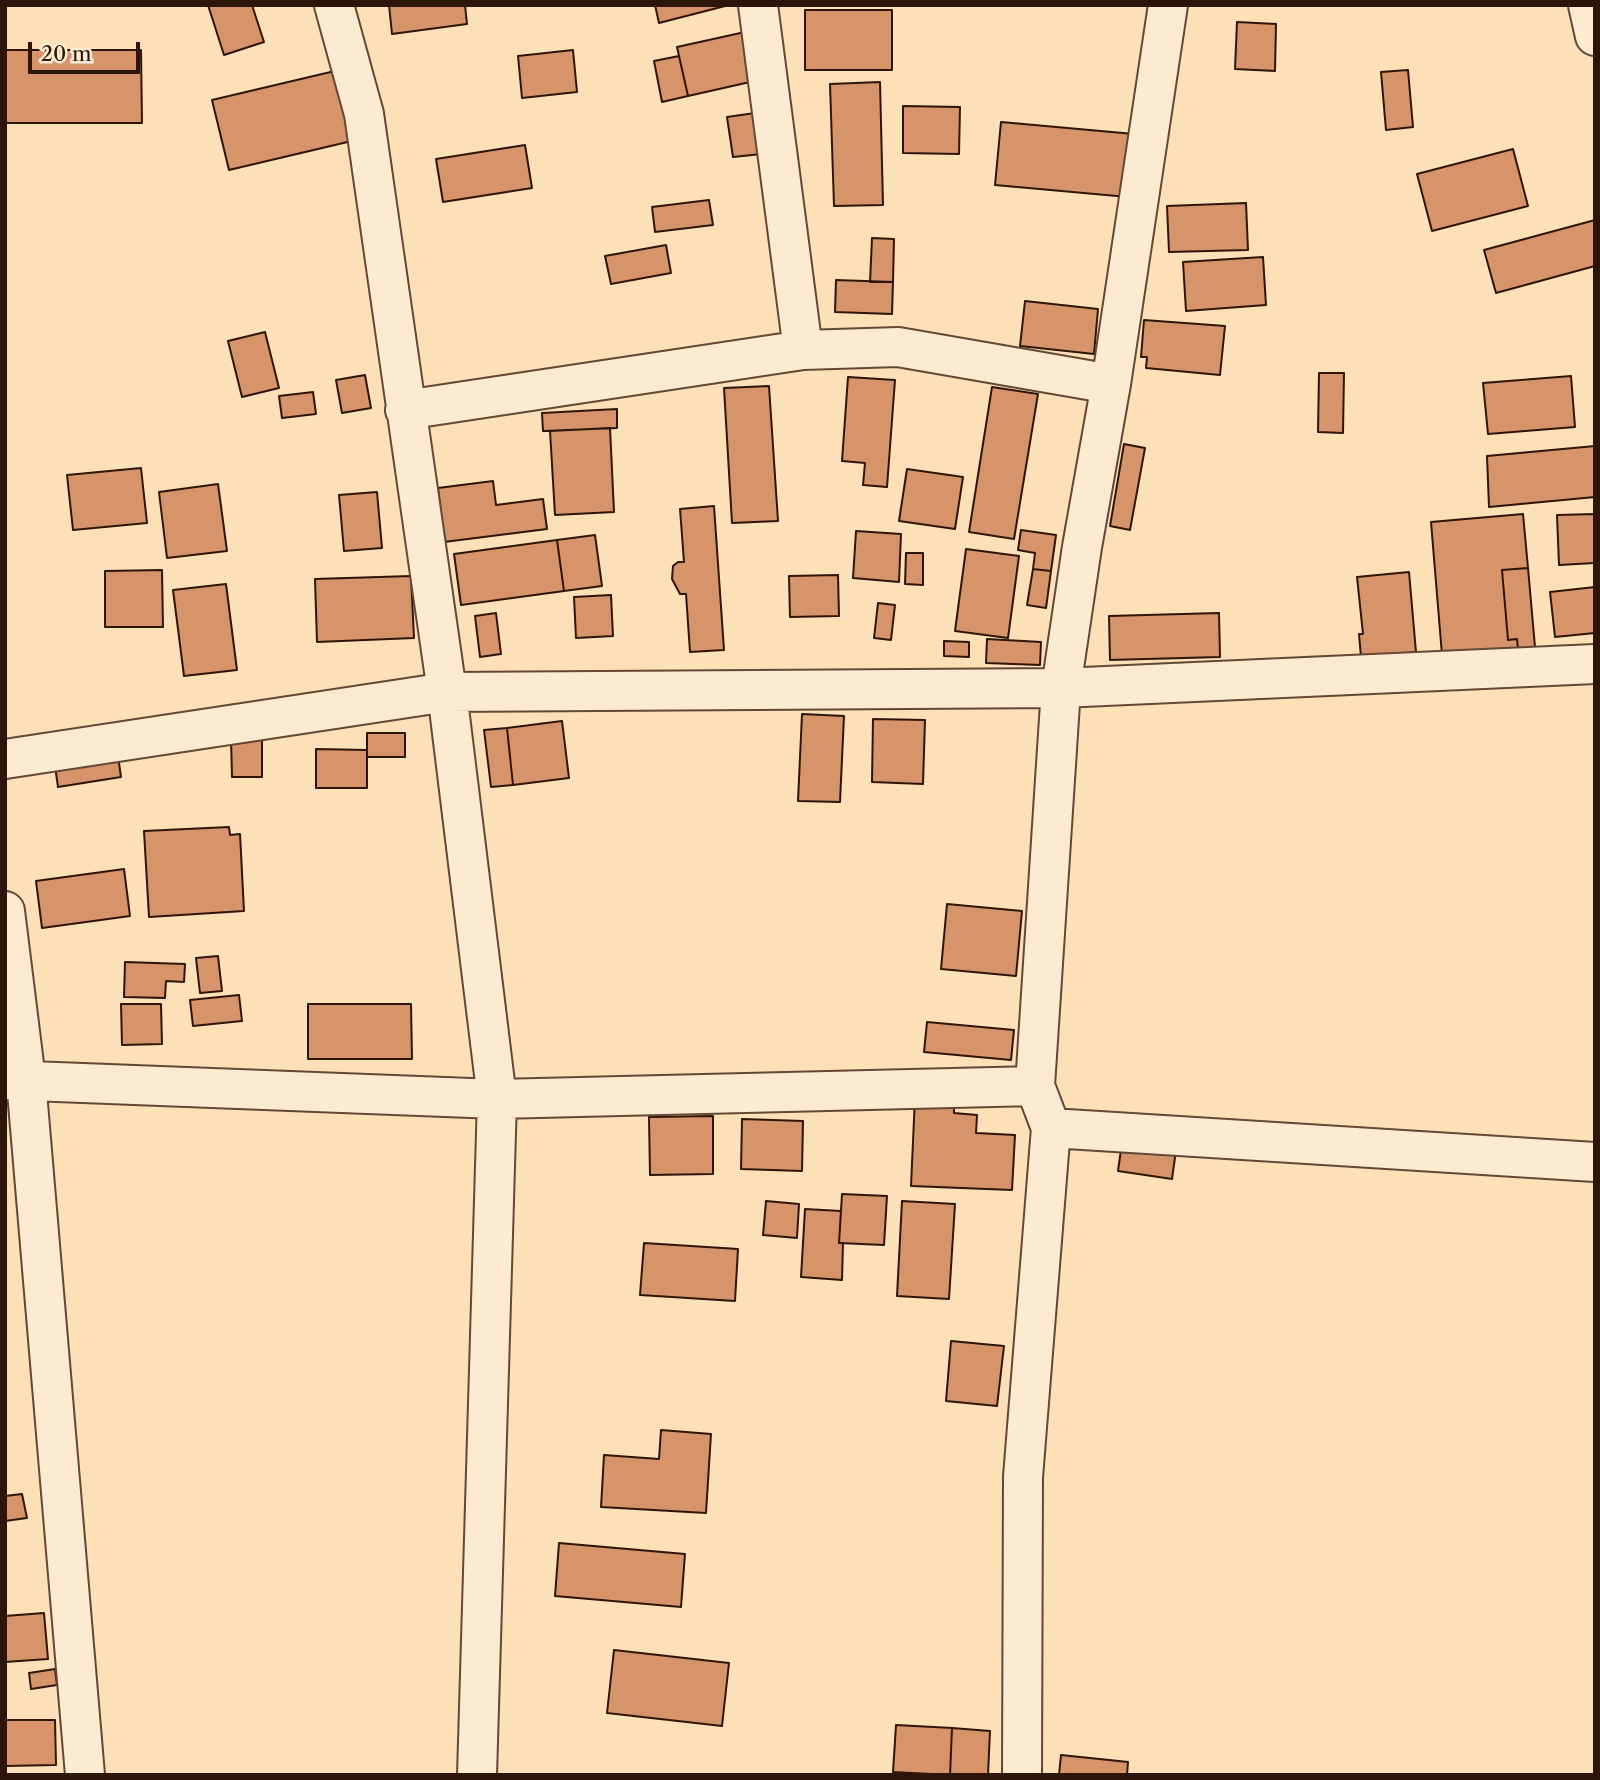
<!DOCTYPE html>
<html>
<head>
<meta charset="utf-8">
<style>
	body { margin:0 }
	#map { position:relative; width:1600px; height:1780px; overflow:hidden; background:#fce0b8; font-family:"Libre Caslon Text",serif }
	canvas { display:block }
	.frame { position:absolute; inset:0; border:7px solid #2e1509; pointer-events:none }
	.scale { position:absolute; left:28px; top:42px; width:112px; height:32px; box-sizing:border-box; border:4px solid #2e1509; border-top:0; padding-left:9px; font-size:21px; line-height:24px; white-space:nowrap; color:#2e1509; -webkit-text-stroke:5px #fdebd1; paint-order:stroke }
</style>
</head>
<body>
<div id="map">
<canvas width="1600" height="1780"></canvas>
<div class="frame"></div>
<div class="scale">20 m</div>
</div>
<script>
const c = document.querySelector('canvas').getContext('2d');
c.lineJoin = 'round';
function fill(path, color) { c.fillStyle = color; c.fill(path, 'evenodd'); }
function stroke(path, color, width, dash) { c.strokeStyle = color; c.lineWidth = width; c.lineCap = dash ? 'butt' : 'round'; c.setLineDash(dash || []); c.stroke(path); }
const building = new Path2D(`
	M208 5H252L264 42 224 55Z
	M389 5H465L467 24 392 34Z
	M655 5H729L659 23Z
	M805 10H892V70H805Z
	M1237 22 1276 24 1275 71 1235 69Z
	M754 30 759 80 688 96 677 47Z
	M5 50H141L142 123H5Z
	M573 50 577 92 522 98 518 56Z
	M679 56 688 96 662 102 654 61Z
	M339 70 356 140 229 170 212 100Z
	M1408 70 1413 127 1386 130 1381 72Z
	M880 82 883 205 834 206 830 84Z
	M903 106 960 107 959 154 903 153Z
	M755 113 762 154 733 157 727 117Z
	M1001 122 1134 134 1128 197 995 185Z
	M525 145 532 188 443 202 436 159Z
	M1513 149 1528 206 1432 231 1417 174Z
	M709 200 713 225 655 232 652 207Z
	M1246 203 1248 250 1169 252 1167 206Z
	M1595 220V266L1496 293 1484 250Z
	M872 238 894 239 893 282H870Z
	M666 245 671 273 611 284 605 256Z
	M1263 257 1266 305 1186 311 1183 262Z
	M836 280 893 282 892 314 835 312Z
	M1025 301 1098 309 1094 354 1020 346Z
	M1144 320 1225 326 1220 375 1146 368 1147 357H1141Z
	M265 332 279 388 242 397 228 341Z
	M1319 373H1344L1343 433 1318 432Z
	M365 375 371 408 342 413 336 380Z
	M1571 376 1575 427 1488 434 1483 383Z
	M848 377 895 380 887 487 863 485 865 463 842 461Z
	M769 386 778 521 732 523 724 388Z
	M992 387 1038 394 1014 539 969 532Z
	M313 392 316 414 282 418 279 396Z
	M617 409V428L543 431 542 413Z
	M610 428 614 512 555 515 550 431Z
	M1124 444 1145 448 1130 530 1110 526Z
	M1595 446V497L1489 507 1487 456Z
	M141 468 147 523 73 530 67 475Z
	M907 469 963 477 955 529 899 521Z
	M493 481 496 505 543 499 547 529 444 542 438 488Z
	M218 484 227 551 167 558 159 492Z
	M377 492 382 548 344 551 339 495Z
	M714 506 724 650 690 652 686 594H680L672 579 673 566 678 562H684L680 509Z
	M1523 514 1528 568 1502 570 1508 640 1517 639 1518 649 1442 655 1431 522Z
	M1595 514V563L1559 565 1557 515Z
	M1021 530 1056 535 1051 571 1033 569 1035 553 1018 550Z
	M856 531 901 534 899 582 853 578Z
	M595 535 602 586 564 591 557 540Z
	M557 540 564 591 461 605 454 554Z
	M966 549 1019 556 1008 638 955 631Z
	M906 553H923V585L905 584Z
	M1528 568 1535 647 1518 649 1517 639 1508 640 1502 570Z
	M1033 569 1051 571 1046 608 1027 605Z
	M162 570 163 627H105V571Z
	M1409 572 1416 652 1361 657 1359 634H1363L1357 577Z
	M838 575 839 616 790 617 789 576Z
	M411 576 414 638 317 642 315 579Z
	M226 584 237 670 184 676 173 590Z
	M1595 587V633L1555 637 1550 592Z
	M611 595 613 636 576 638 574 597Z
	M878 603 895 605 891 640 874 638Z
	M496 613 501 654 480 657 475 616Z
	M1219 613 1220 657 1110 660 1109 616Z
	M987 639 1041 642 1040 665 986 663Z
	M944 641 969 642V657L944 656Z
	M802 714 844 716 840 802 798 801Z
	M873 719 925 720 923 784 872 782Z
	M562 721 569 778 513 785 507 728Z
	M507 728 513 785 491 787 484 730Z
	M367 733H405V757H367Z
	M231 738H262V777H232Z
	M316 749 367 750V788H316Z
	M118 756 121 777 58 787 55 766Z
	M229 827 230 835 240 834 244 911 149 917 144 831Z
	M124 869 130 916 42 928 36 881Z
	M947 904 1022 911 1016 976 941 969Z
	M218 956 222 991 200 993 196 958Z
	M125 962 185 964 184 982 166 981 165 998 124 997Z
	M239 995 242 1021 193 1026 190 1000Z
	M121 1004H161L162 1044 122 1045Z
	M308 1004H411L412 1059H308Z
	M927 1022 1014 1030 1011 1060 924 1052Z
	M915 1097 954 1099V1113L977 1115 976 1133 1015 1135 1012 1190 911 1186Z
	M713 1116V1174L650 1175 649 1117Z
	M742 1119 803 1121 802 1171 741 1169Z
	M1123 1135 1177 1143 1172 1179 1118 1171Z
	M842 1194 887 1196 884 1245 839 1243Z
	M766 1201 799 1204 797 1238 763 1235Z
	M902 1201 955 1204 949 1299 897 1296Z
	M805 1209 841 1211 839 1243H843L842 1280 801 1277Z
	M644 1243 738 1249 735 1301 640 1295Z
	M951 1341 1004 1346 997 1406 946 1401Z
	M661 1430 711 1434 706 1513 601 1507 604 1455 659 1459Z
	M22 1494 27 1518 5 1521V1496Z
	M559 1543 685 1554 681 1607 555 1596Z
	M44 1613 48 1659 5 1662V1616Z
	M614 1650 729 1663 722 1726 607 1713Z
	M55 1669 57 1685 31 1689 29 1673Z
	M5 1720H55L56 1765 5 1766Z
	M896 1725 952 1728 950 1775 893 1772Z
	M952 1728 990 1731 988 1775H950Z
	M1061 1755 1128 1762 1127 1775H1059Z`);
const minor = new Path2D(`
	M334 5 364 114 447 692 497 1099 477 1775
	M758 5 803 350
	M1588 5 1595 36
	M405 410 803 350 898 347 1111 384
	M5 759 447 692 1061 688 1595 664
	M5 911 26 1080 85 1775
	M5 1080 497 1099 1035 1086
	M1051 1128 1595 1162
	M1022 1775 1023 1477 1051 1128 1035 1086 1061 688 1082 547 1111 384 1168 5`);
fill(building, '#d7936a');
stroke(building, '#2e1509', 2);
stroke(minor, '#624835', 42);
stroke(minor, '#fdebd1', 38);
</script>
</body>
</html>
